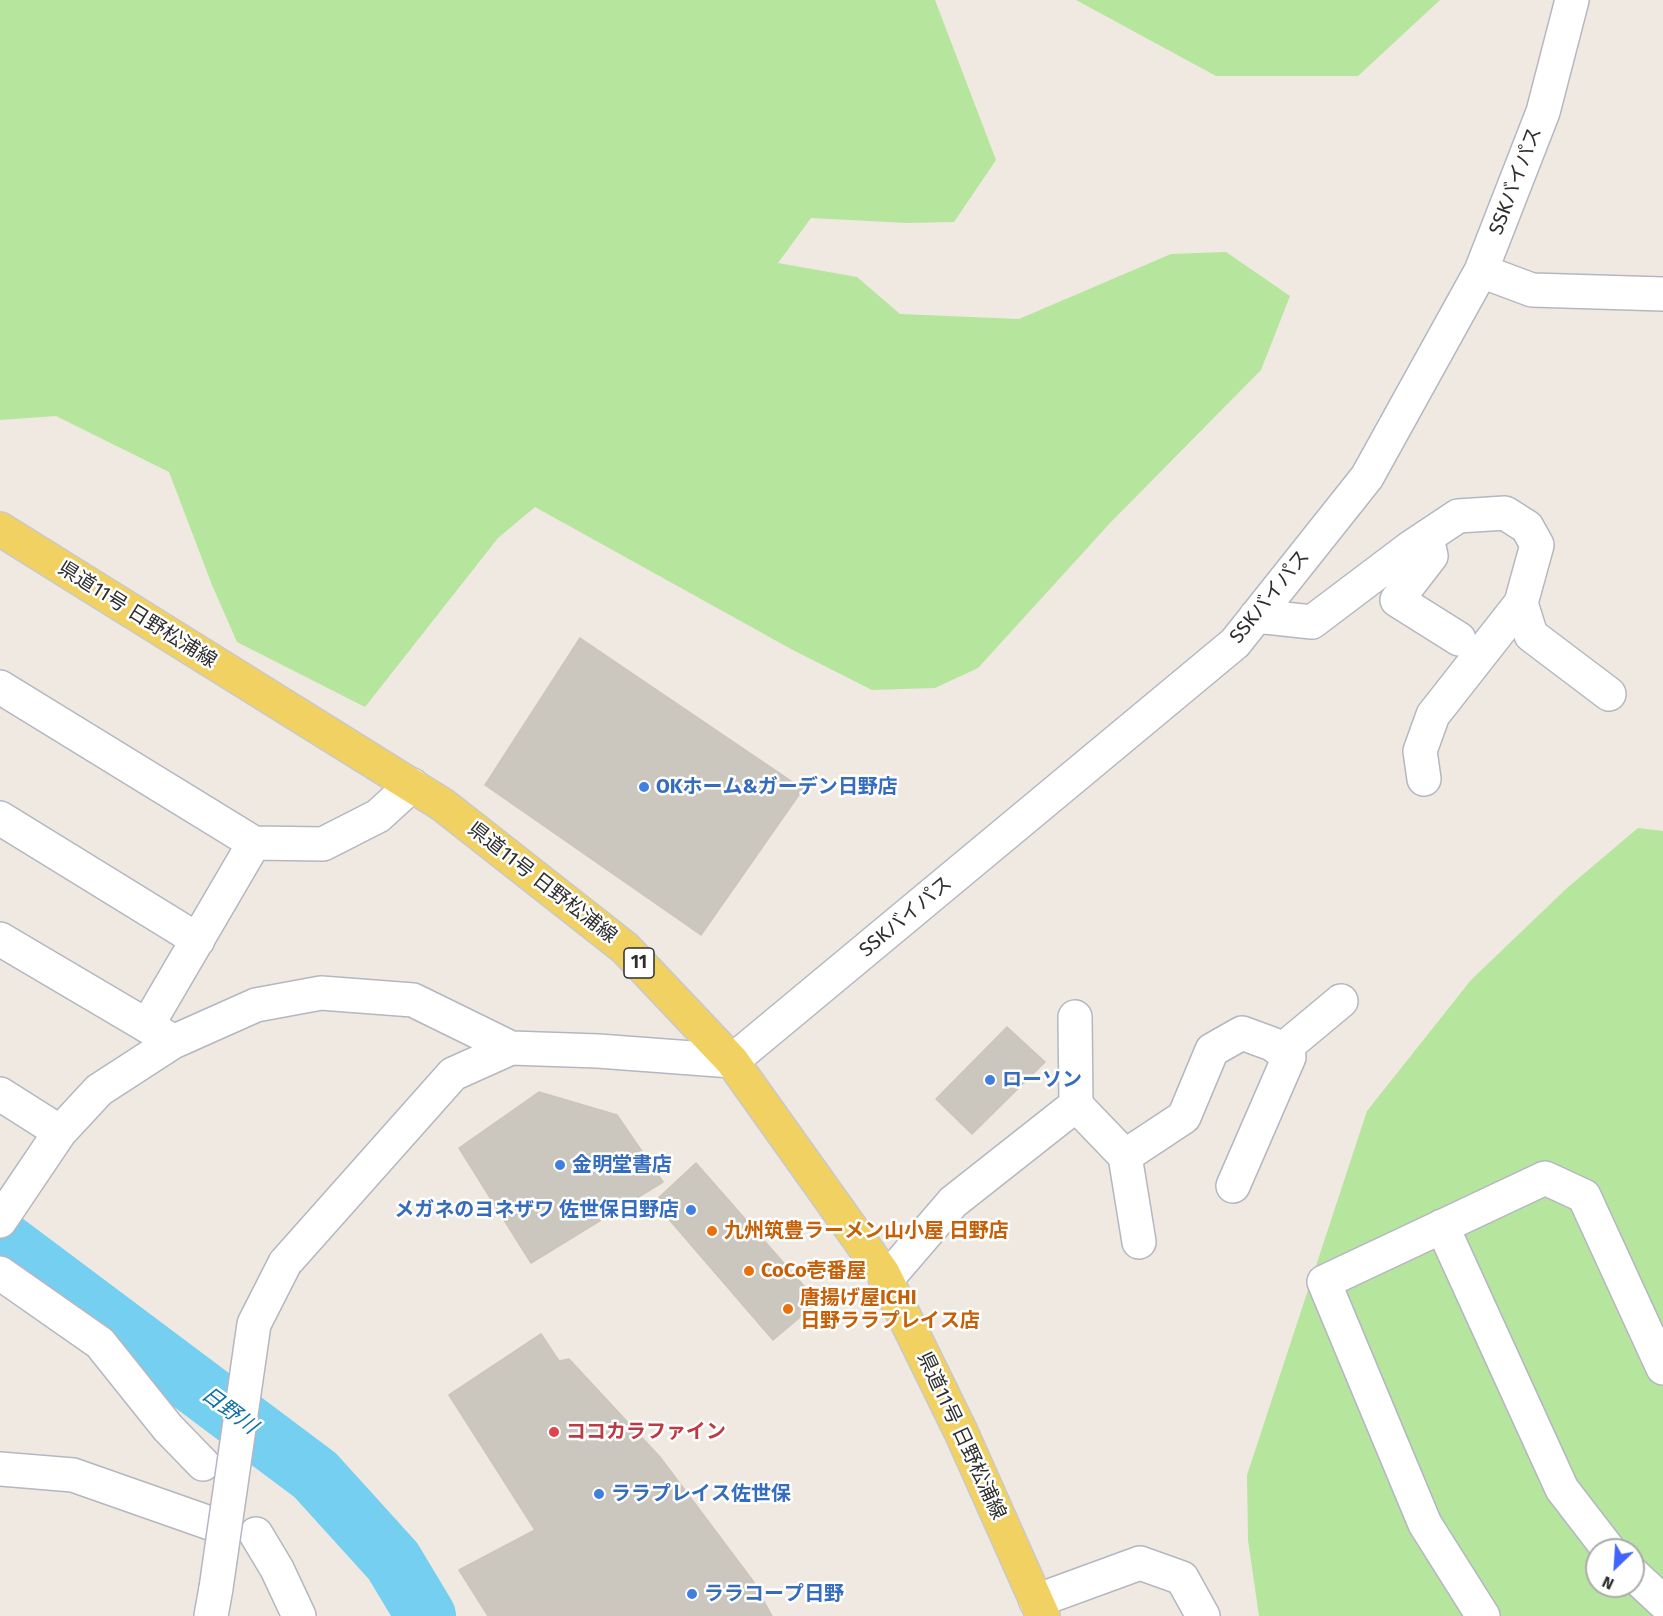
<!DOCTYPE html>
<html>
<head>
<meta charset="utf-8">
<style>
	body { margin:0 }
	#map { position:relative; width:1663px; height:1616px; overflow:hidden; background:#efe9e1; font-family:"Fira Sans",sans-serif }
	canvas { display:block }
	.north { position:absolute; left:1585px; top:1538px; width:60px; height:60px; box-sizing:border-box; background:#fff; border:2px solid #ababab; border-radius:50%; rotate:205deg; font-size:16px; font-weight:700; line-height:24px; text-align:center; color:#2e2e2e }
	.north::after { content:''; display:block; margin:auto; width:21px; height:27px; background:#4264fb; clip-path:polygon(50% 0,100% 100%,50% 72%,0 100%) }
</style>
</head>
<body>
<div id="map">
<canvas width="1663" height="1616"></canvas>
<div class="north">N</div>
</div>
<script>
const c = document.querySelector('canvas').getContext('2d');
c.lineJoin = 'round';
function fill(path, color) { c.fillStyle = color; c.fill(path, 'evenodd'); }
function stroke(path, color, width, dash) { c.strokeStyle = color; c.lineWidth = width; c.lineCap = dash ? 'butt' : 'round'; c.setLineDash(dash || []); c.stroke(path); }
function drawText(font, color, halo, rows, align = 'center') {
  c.font = font + ' "Fira Sans","Noto Sans JP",sans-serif'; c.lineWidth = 5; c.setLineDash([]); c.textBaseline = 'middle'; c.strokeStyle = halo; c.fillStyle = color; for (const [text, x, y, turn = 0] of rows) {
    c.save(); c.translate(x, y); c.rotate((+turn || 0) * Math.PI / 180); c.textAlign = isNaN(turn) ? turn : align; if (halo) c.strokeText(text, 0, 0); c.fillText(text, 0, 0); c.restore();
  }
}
const green = new Path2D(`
	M0 0H935L996 160 954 222 907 223 811 218 778 263 857 277 900 314 1019 319 1171 254 1226 252 1290 296 1261 370 1111 522 978 668 935 688 872 690 791 649 535 507 498 538 365 707 237 642 212 585 169 472 56 416 0 420Z
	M1076 0H1440L1358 76H1216Z
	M1638 828 1663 831V1616H1259L1248 1540 1247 1475 1367 1111 1471 980 1567 888ZM1597 1550H1633V1586H1597Z`);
const river = new Path2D(`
	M0 1239 315 1475 393 1561 426 1616`);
const building = new Path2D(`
	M580 638 803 789 701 935 485 785Z
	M1007 1027 1045 1062 972 1134 936 1099Z
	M539 1092 617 1115 663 1182 531 1263 459 1148Z
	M696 1163 818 1302 773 1340 654 1202Z
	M541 1334 559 1361 569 1359 660 1457 753 1581 772 1616H488L459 1570 535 1530 449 1395Z`);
const minor = new Path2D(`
	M1481 271 1532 290 1663 294
	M1427 537 1431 556 1397 600 1459 639
	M1521 603 1531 635 1609 694
	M1256 616 1312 622 1410 548 1458 516 1505 513 1527 527 1537 545 1521 603 1433 715 1420 751 1424 779
	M0 687 254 843 323 844 378 816 412 785
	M0 818 198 940
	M0 939 166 1037
	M147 1026 254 843
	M1281 1051 1341 1001
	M0 1094 60 1132
	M1076 1105 1125 1156 1139 1242
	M1125 1156 1184 1117 1212 1050 1242 1033 1272 1044 1289 1057 1233 1186
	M0 1221 60 1132 99 1090 173 1042 256 1005 321 993 413 1000 511 1048 598 1051 732 1061 1235 643 1367 477 1481 271 1543 112 1572 0
	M1442 1226 1562 1489 1609 1550
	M285 1263 453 1074 511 1048
	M0 1273 100 1343 168 1428 203 1464
	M886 1280 953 1202 1076 1105 1075 1017
	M0 1469 73 1475 224 1528
	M256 1534 277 1569 299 1616
	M1633 1574 1663 1602
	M1036 1601 1140 1563 1182 1578 1203 1616
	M211 1616 216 1588
	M1483 1616 1425 1524 1324 1282 1545 1178 1584 1196 1663 1368`);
const major = new Path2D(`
	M0 529 443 805 625 948 732 1061 883 1273 961 1432 1043 1616`);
const minorBridge = new Path2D(`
	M216 1588 254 1324 285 1263`);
const markers = [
	[644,787,6,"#3f7fe0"],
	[990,1080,6,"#3f7fe0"],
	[560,1165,6,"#3f7fe0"],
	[691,1210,6,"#3f7fe0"],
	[712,1231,6,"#e8710a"],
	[749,1271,6,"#e8710a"],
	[788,1309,6,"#e8710a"],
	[554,1432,6,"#e0444e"],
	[599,1494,6,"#3f7fe0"],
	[692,1594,6,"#3f7fe0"]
];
const shields = [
	[639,963,30]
];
const shieldNames = [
	["11",639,963]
];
const streetNames = [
	["SSKバイパス",1516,181,-69],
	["SSKバイパス",1270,597,-51],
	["県道11号 日野松浦線",137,615,32],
	["県道11号 日野松浦線",542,883,38],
	["SSKバイパス",906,917,-40],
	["県道11号 日野松浦線",961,1436,65]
];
const shopNames = [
	["OKホーム&ガーデン日野店",656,787],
	["ローソン",1002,1080],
	["金明堂書店",572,1165],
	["メガネのヨネザワ 佐世保日野店",679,1210,"right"],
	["ララプレイス佐世保",611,1494],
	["ララコープ日野",704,1594]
];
const foodNames = [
	["九州筑豊ラーメン山小屋 日野店",724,1231],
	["CoCo壱番屋",761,1271],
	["唐揚げ屋ICHI",800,1298],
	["日野ララプレイス店",800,1321]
];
const healthNames = [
	["ココカラファイン",566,1432]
];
const waterNames = [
	["日野川",229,1411,37]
];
fill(green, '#b6e59e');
stroke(river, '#75cff0', 60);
fill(building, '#cbc7bf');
stroke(building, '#cbc5ba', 1.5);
stroke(minor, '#b4b7c1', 36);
stroke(major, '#c9c9c9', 36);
stroke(minor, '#fff', 33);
stroke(major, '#f2d163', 33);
stroke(minorBridge, '#b4b7c1', 36, []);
stroke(minorBridge, '#fff', 33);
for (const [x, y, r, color] of markers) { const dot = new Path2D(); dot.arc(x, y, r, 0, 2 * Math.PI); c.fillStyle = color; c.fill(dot); stroke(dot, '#fff', 2); }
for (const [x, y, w] of shields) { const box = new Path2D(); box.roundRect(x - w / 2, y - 15, w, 30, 4.5); c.fillStyle = '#fff'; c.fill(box); stroke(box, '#2e2e2e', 1.5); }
drawText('bold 18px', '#2e2e2e', null, shieldNames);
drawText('20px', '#2e2e2e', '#fff', streetNames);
drawText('bold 20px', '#366cbe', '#fff', shopNames, 'left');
drawText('bold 20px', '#c56008', '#fff', foodNames, 'left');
drawText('bold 20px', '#be3a42', '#fff', healthNames, 'left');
drawText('italic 21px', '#0d6fa3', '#fff', waterNames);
</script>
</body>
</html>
